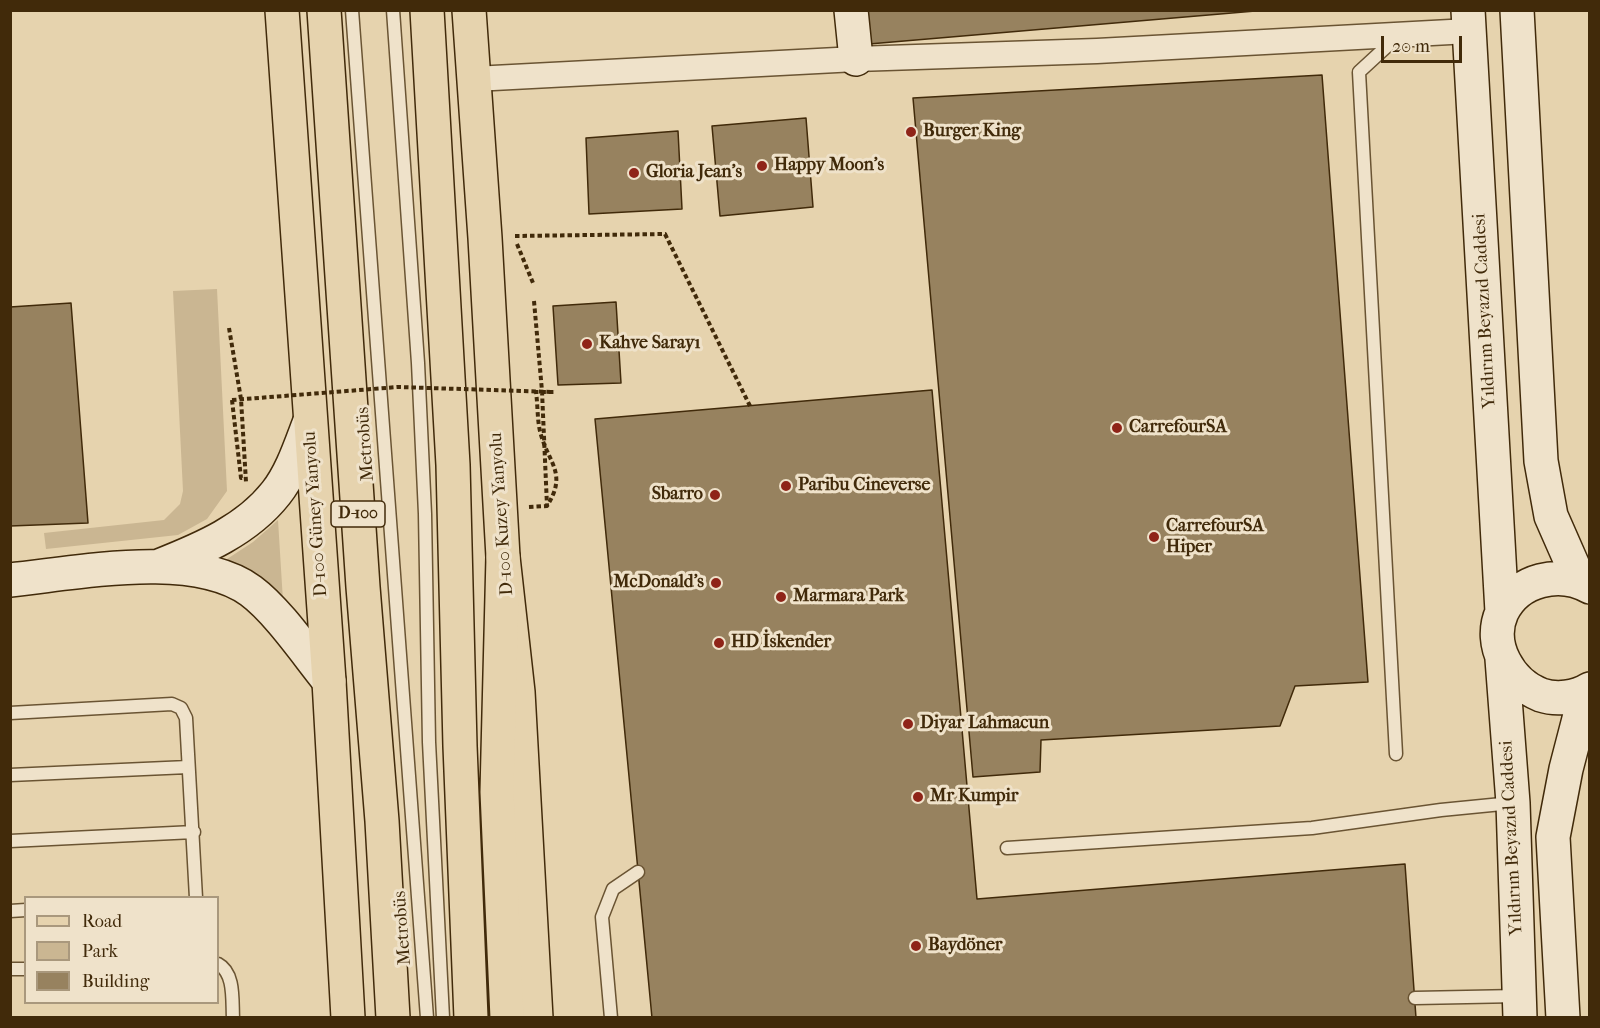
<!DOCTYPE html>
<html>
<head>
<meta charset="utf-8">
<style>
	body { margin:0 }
	#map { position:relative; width:1600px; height:1028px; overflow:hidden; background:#e6d3ae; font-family:"IM FELL French Canon",serif }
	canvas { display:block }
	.frame { position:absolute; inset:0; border:12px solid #412a0a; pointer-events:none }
	.legend { position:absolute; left:24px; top:896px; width:195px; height:108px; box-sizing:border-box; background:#efe2ca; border:2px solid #a9987d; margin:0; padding:8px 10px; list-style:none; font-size:18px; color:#412a0a }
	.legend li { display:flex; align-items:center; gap:12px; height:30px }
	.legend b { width:30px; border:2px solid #a9987d }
	.scale { position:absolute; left:1381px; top:36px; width:81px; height:27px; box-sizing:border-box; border:3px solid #412a0a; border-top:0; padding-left:8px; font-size:18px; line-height:21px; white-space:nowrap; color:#412a0a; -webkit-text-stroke:4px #efe2ca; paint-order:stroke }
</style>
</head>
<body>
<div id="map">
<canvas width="1600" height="1028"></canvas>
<div class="frame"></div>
<ul class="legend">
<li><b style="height:8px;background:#e6d3ae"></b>Road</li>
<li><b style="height:16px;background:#cab692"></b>Park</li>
<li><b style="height:16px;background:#97825f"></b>Building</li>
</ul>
<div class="scale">20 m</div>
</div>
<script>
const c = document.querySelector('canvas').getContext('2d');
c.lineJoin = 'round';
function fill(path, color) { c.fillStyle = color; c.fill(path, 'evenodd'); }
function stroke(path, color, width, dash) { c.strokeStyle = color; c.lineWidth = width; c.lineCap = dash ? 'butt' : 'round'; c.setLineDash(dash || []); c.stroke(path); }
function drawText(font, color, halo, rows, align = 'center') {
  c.font = font + ' "IM FELL French Canon",serif'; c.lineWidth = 6; c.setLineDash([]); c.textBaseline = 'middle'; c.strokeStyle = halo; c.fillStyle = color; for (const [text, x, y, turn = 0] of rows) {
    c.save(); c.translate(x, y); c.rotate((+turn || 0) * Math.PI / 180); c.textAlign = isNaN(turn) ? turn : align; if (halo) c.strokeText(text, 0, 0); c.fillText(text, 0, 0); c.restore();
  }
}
const green = new Path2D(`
	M217 289 227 491 207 519 178 535 46 549 44 533 164 520 180 504 183 491 173 291Z
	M278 520 283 601 221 563 253 542Z`);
const building = new Path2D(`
	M866 10H1267L869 44Z
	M1322 75 1368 682 1295 686 1280 726 1041 740 1040 772 973 777 913 98Z
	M806 118 813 207 720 216 712 126Z
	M678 131 682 209 589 214 586 138Z
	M616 302 621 383 558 385 553 306Z
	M71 303 88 523 10 526V307Z
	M932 390 977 899 1405 864 1416 1018H652L595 419Z`);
const path = new Path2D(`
	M515 236 665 234 750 406
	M517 244 533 283
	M534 301 542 391
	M229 328 241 399 246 482
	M232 400 241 478 245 477
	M529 507 547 506C567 474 550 465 541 435 537 422 538 406 536 392H554`);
const service = new Path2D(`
	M352 10 427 1018
	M393 10 418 363 425 514 429 742 443 1018
	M10 713 172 704 181 708 186 718 196 898
	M1396 754 1359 72 1397 37
	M10 775 188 767
	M10 841 194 832
	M1007 848 1312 828 1441 810 1512 803
	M10 911 26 910
	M218 964C235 973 232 1000 233 1018
	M10 969H26
	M1415 998 1518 996
	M611 1018 602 917 613 889 638 872`);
const minor = new Path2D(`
	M474 79 856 59 1097 51 1469 31`);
const secondary = new Path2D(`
	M851 10 856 59
	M1468 10 1502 612
	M1517 10 1541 461 1551 516 1580 582
	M159 566C202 549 247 530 276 493 292 473 301 444 310 421
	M10 580C79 573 193 549 251 591 278 611 307 654 329 681
	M1590 587C1560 570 1518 579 1502 612 1487 645 1510 683 1541 695 1556 700 1576 698 1590 689
	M1502 659 1513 803 1520 1018
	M1563 1018 1553 837 1566 769 1586 692`);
const primary = new Path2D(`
	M282 10 329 681 348 1018
	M469 10 485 238 503 557 518 692 536 1018`);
const trunk = new Path2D(`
	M324 10 363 587 382 821 393 1018
	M427 10 453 465 460 746 471 1018
	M503 557 497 792 507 1018`);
const pathBridge = new Path2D(`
	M542 391 547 506
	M232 400 398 387 554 392`);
const markers = [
	[911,132,6,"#8f2418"],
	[762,166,6,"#8f2418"],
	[634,173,6,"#8f2418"],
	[587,344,6,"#8f2418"],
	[1117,428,6,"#8f2418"],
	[786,486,6,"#8f2418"],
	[715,495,6,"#8f2418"],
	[1154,537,6,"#8f2418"],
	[716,583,6,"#8f2418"],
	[781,597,6,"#8f2418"],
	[719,643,6,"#8f2418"],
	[908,724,6,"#8f2418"],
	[918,797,6,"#8f2418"],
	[916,946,6,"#8f2418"]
];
const shields = [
	[358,514,54]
];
const shieldNames = [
	["D-100",358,514]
];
const poiNames = [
	["Burger King",923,132],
	["Happy Moon's",774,166],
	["Gloria Jean's",646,173],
	["Kahve Sarayı",599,344],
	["CarrefourSA",1129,428],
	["Paribu Cineverse",798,486],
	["Sbarro",703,495,"right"],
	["CarrefourSA",1166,527],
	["Hiper",1166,548],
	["McDonald's",704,583,"right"],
	["Marmara Park",793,597],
	["HD İskender",731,643],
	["Diyar Lahmacun",920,724],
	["Mr Kumpir",930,797],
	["Baydöner",928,946]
];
const streetNames = [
	["Yıldırım Beyazıd Caddesi",1485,311,-93],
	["Metrobüs",366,444,-94],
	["D-100 Güney Yanyolu",316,514,-94],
	["D-100 Kuzey Yanyolu",502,514,-94],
	["Yıldırım Beyazıd Caddesi",1512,838,-93],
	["Metrobüs",403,928,-94]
];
fill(green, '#cab692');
fill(building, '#97825f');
stroke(building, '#412a0a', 1.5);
stroke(service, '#6a5433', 15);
stroke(minor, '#6a5433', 27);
stroke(secondary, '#412a0a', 36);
stroke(primary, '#412a0a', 36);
stroke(trunk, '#412a0a', 36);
stroke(path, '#412a0a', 4, [4.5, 3]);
stroke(service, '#efe2ca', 12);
stroke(minor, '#efe2ca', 24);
stroke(secondary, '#efe2ca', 33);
stroke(primary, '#e6d3ae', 33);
stroke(trunk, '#e6d3ae', 33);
stroke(pathBridge, '#412a0a', 4, [4.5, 3]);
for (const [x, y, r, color] of markers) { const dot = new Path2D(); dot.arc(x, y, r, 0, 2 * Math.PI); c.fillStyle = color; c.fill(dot); stroke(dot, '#efe2ca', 2); }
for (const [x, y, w] of shields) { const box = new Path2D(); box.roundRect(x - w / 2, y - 13, w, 26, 4.5); c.fillStyle = '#efe2ca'; c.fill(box); stroke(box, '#412a0a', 1.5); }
drawText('bold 16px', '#412a0a', null, shieldNames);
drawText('bold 18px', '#412a0a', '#efe2ca', poiNames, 'left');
drawText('18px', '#412a0a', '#efe2ca', streetNames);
</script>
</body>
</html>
